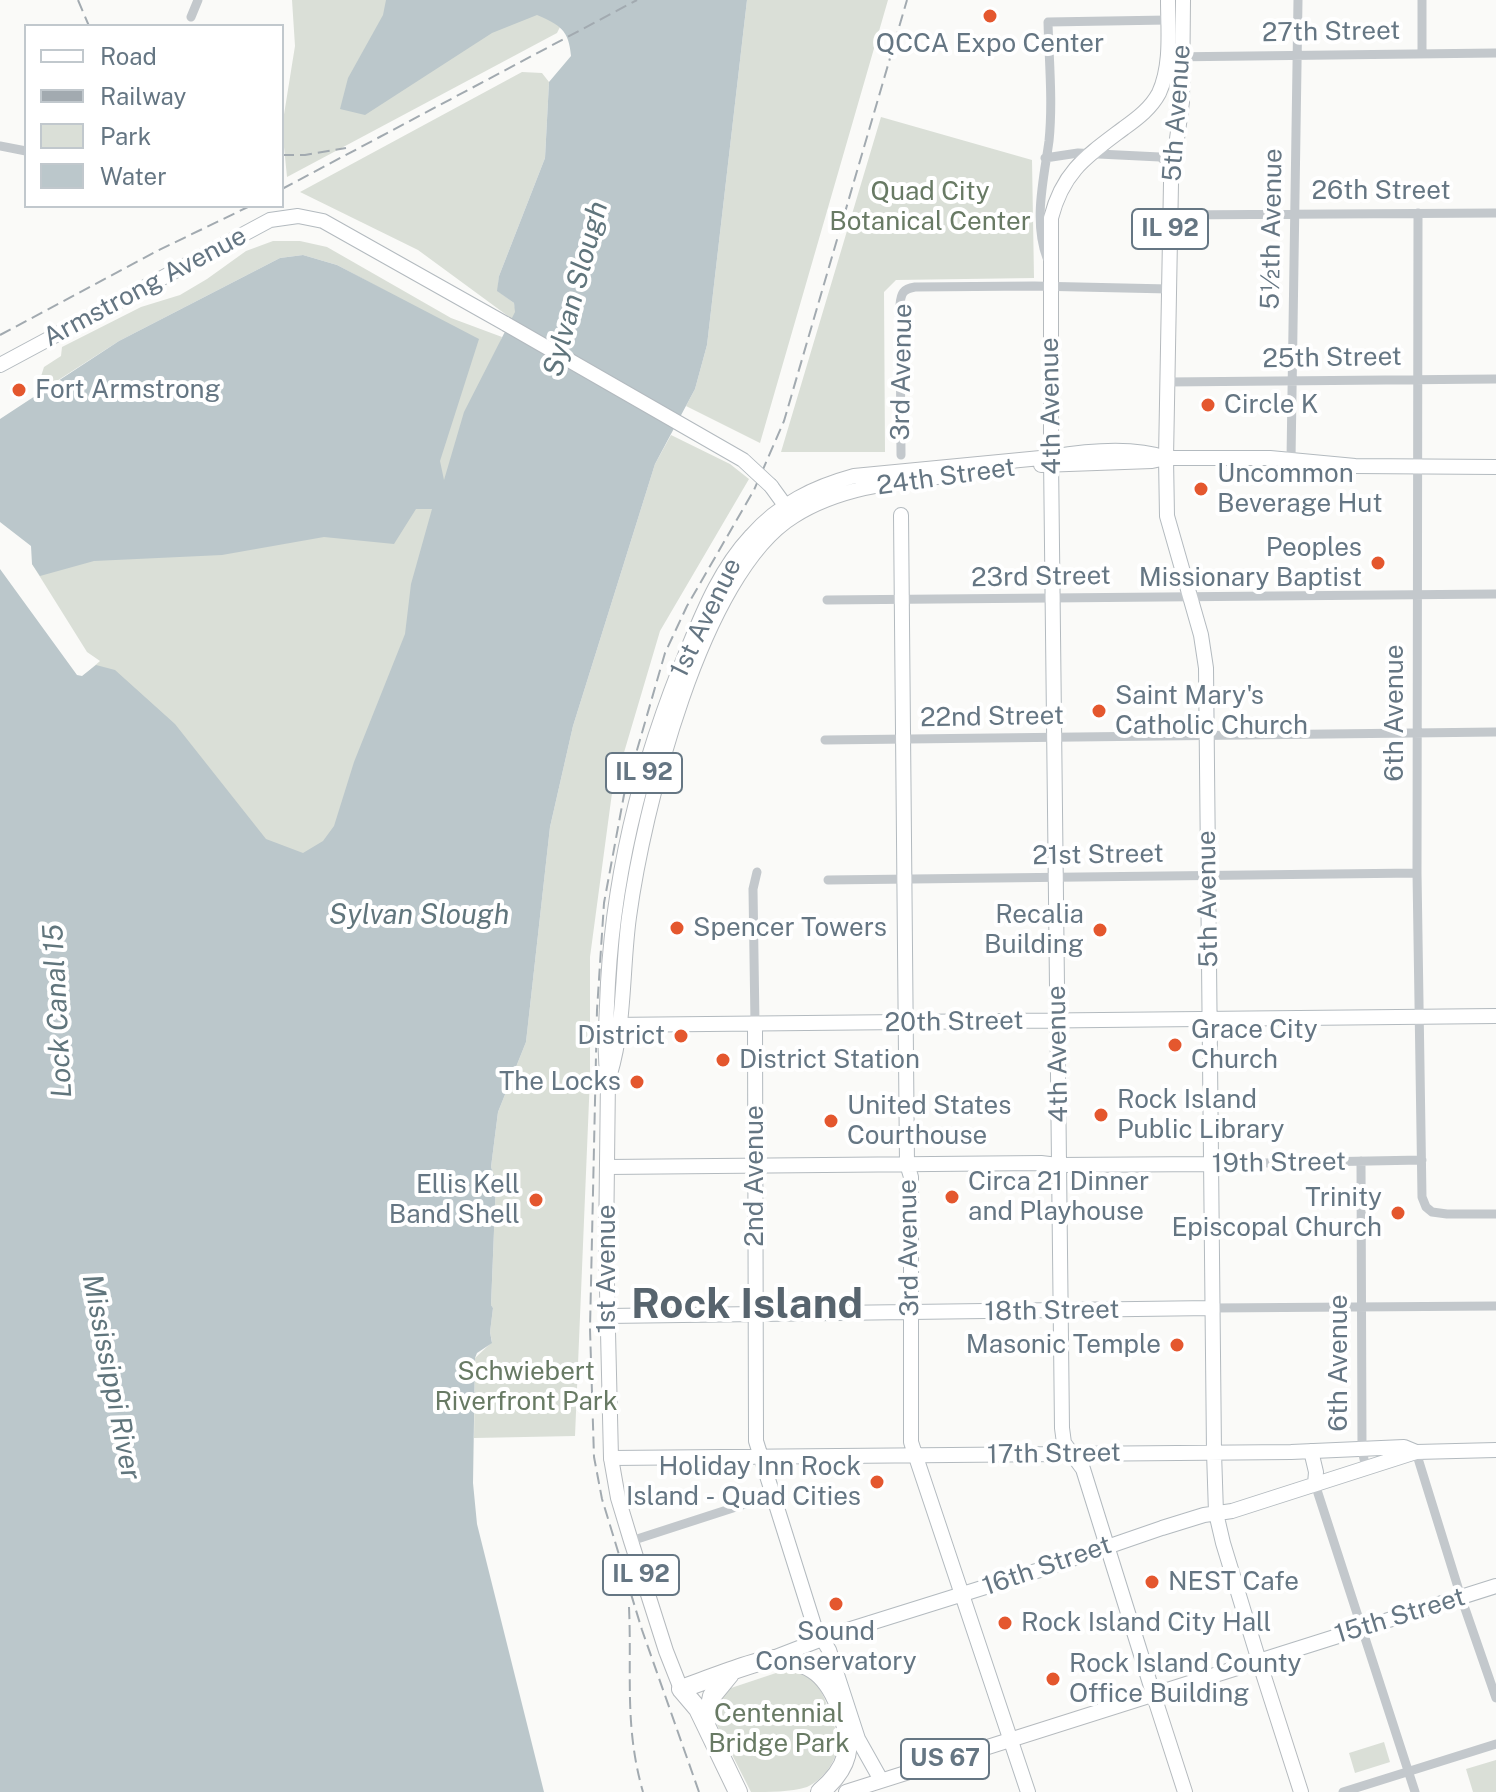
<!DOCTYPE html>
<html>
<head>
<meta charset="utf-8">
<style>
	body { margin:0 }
	#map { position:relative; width:1496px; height:1792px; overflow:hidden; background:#fafaf8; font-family:"Public Sans",sans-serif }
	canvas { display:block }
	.legend { position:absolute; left:24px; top:24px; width:260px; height:184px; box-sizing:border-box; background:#fff; border:2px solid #c1c8cd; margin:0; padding:10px 14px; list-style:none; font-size:24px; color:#657683 }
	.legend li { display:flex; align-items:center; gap:16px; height:40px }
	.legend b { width:40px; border:2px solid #c1c8cd }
</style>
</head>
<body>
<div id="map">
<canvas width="1496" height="1792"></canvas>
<ul class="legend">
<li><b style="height:10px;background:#fff"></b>Road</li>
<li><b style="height:10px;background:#a2aab0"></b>Railway</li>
<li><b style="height:22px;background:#dadfd7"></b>Park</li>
<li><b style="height:22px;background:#bbc7cb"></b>Water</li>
</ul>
</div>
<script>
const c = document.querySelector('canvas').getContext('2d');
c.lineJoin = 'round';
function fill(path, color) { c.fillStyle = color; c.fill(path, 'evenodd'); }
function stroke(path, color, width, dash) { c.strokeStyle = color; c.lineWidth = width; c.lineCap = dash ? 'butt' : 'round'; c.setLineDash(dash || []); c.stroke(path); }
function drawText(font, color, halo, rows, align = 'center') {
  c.font = font + ' "Public Sans",sans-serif'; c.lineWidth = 8; c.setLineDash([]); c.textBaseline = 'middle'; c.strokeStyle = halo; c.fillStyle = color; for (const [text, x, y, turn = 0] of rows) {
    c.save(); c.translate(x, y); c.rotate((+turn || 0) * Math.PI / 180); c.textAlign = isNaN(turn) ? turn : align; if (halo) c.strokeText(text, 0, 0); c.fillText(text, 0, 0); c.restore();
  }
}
const green = new Path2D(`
	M292 0H543L561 25 557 33 287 177 282 127 295 46Z
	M747 0H888L760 443 686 406 695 389 707 345Z
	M522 72 542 73 549 82 545 158 499 276 498 291 514 303 516 312 512 319 418 250 300 192Z
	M881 117 1032 160 1034 278 896 280 884 292 885 452H781Z
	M273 241H300L327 247 451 318 502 337 364 786 296 891 84 675 100 661 87 652 32 564 436 318 337 265 303 255 280 258 119 341 35 395 44 367 61 356 62 347 141 307 180 295 207 279 246 251Z
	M671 435 730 464 749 479 660 631 612 793 590 957V1077L575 1436 474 1438 475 1358 492 1342 490 1332 493 1308 491 1305 496 1181 491 1167 498 1112 526 1042 550 827 573 726 655 464Z
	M782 1671C815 1671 823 1690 831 1718 834 1725 838 1734 838 1742 838 1760 823 1780 807 1787 790 1792 770 1792 751 1792L714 1719 715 1702 725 1690Z
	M1384 1742 1390 1762 1355 1773 1349 1753Z
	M1496 1760V1792H1473L1466 1769Z`);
const water = new Path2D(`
	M386 0H747L707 345 695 389 655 464 573 726 550 827 526 1042 498 1112 491 1167 496 1181 491 1305 493 1308 490 1332 492 1343 477 1353 475 1358 473 1483 477 1524 544 1792H0V569L77 675 82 676 96 665 115 670 175 724 266 839 303 853 323 841 334 826 354 762 405 634 411 584 432 509H416L394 544 324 537 222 555 94 561 40 576 32 564 31 546 0 522V419L119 341 280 258 303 255 337 265 479 339 440 461 444 480 464 412 515 312 514 303 497 291 499 276 545 158 549 82 571 56C569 30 560 25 537 15L492 33 365 115 340 109 348 78 383 15Z`);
const street = new Path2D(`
	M191 17 198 0
	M1422 52V0
	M1167 57 1496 53
	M0 146 26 151
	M1045 158 1078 153 1160 157 1165 161 1169 175
	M1418 213 1417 873 1422 1197 1426 1207 1432 1212 1447 1214H1496
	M1171 215 1496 213
	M1047 258C1033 221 1044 178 1049 141 1053 102 1049 61 1048 22L1168 20
	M1168 382 1496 379
	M901 455 900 305C901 293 903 289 915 287L1034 286 1169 289
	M1291 459 1298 0
	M827 600 1496 594
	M825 740 1496 732
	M828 880 1417 873
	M755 1024 753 889 757 872
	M1361 1161 1362 1450 1366 1468
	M1211 1164 1422 1160
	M1212 1308 1496 1306
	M1416 1452 1461 1597 1496 1698
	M1315 1484 1415 1792
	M631 1541 773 1495
	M1343 1792 1496 1744`);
const secondary = new Path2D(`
	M0 365 270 220 298 216 323 221 506 324
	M1166 458 1167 516 1201 635 1206 668 1214 1452 1216 1513 1223 1543 1259 1661 1496 1586
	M771 486 792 515
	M901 515 907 1164 911 1177V1442L1028 1792
	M755 1024 756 1441 814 1625 829 1650 858 1739 881 1780
	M609 1025 1496 1016
	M607 1167 1041 1163 1058 1165 1211 1164
	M607 1316 1212 1308
	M1311 1451 1316 1472 1315 1484
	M611 1458 1291 1452 1404 1447 1416 1452 1496 1450
	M773 1658 835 1634 1046 1568 1162 1528 1204 1515 1232 1511 1416 1452
	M1153 1693 1083 1469 1064 1443 1062 1428 1051 457C1086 451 1132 446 1166 458H1270L1355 466 1496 467`);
const primary = new Path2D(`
	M1041 465 1152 461 1166 458 1171 183 1182 102 1183 0
	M610 1074C625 1024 622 968 629 917 643 813 701 573 794 516 846 483 910 481 969 473
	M681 1689 666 1651 631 1541 618 1498 611 1458 606 1248 608 1078C604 1053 606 1031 607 1005 611 882 641 760 689 646 705 607 722 567 751 536 779 504 814 487 854 476L1051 457V218C1063 171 1087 156 1124 128 1138 118 1151 108 1159 93 1172 65 1168 30 1168 0
	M1153 1693 1185 1792
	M846 1792 1259 1661 1301 1792`);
const highway = new Path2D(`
	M681 1689C699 1683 759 1659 774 1659 812 1660 829 1677 841 1711 854 1745 849 1768 820 1792
	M681 1689 698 1709 738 1792
	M706 1724 712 1696 730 1674`);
const rail = new Path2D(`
	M78 0 89 26
	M282 155H305L346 148
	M282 189 637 0
	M0 335 157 251 250 206
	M629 1607C632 1673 624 1726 643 1792
	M699 1792 642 1630 602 1499 594 1457 590 1329 597 1010 604 903 624 795 665 653 687 606 754 490 784 421 907 0`);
const secondaryBridge = new Path2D(`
	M506 324 743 460 771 486`);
const markers = [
	[990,16,8,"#e4572e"],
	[19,390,8,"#e4572e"],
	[1208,405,8,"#e4572e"],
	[1201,489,8,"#e4572e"],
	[1378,563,8,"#e4572e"],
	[1099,711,8,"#e4572e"],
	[677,928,8,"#e4572e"],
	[1100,930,8,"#e4572e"],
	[681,1036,8,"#e4572e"],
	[1175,1045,8,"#e4572e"],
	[723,1060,8,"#e4572e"],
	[637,1082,8,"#e4572e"],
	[1101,1115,8,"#e4572e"],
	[831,1121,8,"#e4572e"],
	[952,1197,8,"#e4572e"],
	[536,1200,8,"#e4572e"],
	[1398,1213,8,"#e4572e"],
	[1177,1345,8,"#e4572e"],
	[877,1482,8,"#e4572e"],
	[1152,1582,8,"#e4572e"],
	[836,1604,8,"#e4572e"],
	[1005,1623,8,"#e4572e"],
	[1053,1679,8,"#e4572e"]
];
const shields = [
	[1170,229,76],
	[644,773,76],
	[641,1575,76],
	[945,1759,88]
];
const shieldNames = [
	["IL 92",1170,229],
	["IL 92",644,773],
	["IL 92",641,1575],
	["US 67",945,1759]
];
const streetNames = [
	["27th Street",1331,32,-1],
	["5th Avenue",1177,113,-86],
	["26th Street",1381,191],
	["5½th Avenue",1272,229,-89],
	["Armstrong Avenue",145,287,-28],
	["25th Street",1332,358,-1],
	["3rd Avenue",902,372,-89],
	["4th Avenue",1051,406,-91],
	["24th Street",946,477,-8],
	["23rd Street",1041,577,-1],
	["1st Avenue",706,618,-64],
	["6th Avenue",1395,713,-90],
	["22nd Street",992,717,-1],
	["21st Street",1098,855,-1],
	["5th Avenue",1208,899,-91],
	["20th Street",954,1022,-1],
	["4th Avenue",1058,1054,-91],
	["19th Street",1279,1163,-1],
	["2nd Avenue",755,1176,-90],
	["3rd Avenue",909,1248,-91],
	["1st Avenue",607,1269,-90],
	["18th Street",1052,1311,-1],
	["6th Avenue",1339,1363,-90],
	["17th Street",1054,1454,-1],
	["16th Street",1047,1566,-19],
	["15th Street",1400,1616,-17]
];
const poiNames = [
	["QCCA Expo Center",990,44,"center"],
	["Fort Armstrong",35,390],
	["Circle K",1224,405],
	["Uncommon",1217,474],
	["Beverage Hut",1217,504],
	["Peoples",1362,548,"right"],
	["Missionary Baptist",1362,578,"right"],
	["Saint Mary's",1115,696],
	["Catholic Church",1115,726],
	["Recalia",1084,915,"right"],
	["Building",1084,945,"right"],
	["Spencer Towers",693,928],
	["Grace City",1191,1030],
	["Church",1191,1060],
	["District",665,1036,"right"],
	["District Station",739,1060],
	["The Locks",621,1082,"right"],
	["Rock Island",1117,1100],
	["Public Library",1117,1130],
	["United States",847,1106],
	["Courthouse",847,1136],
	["Circa 21 Dinner",968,1182],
	["and Playhouse",968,1212],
	["Ellis Kell",520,1185,"right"],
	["Band Shell",520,1215,"right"],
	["Trinity",1382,1198,"right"],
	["Episcopal Church",1382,1228,"right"],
	["Masonic Temple",1161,1345,"right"],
	["Holiday Inn Rock",861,1467,"right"],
	["Island - Quad Cities",861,1497,"right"],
	["NEST Cafe",1168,1582],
	["Rock Island City Hall",1021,1623],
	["Sound",836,1632,"center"],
	["Conservatory",836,1662,"center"],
	["Rock Island County",1069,1664],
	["Office Building",1069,1694]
];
const parkNames = [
	["Quad City",930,192],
	["Botanical Center",930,222],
	["Schwiebert",526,1372],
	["Riverfront Park",526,1402],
	["Centennial",779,1714],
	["Bridge Park",779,1744]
];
const waterNames = [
	["Sylvan Slough",576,289,-75],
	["Sylvan Slough",419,915],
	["Lock Canal 15",58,1011,-93],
	["Mississippi River",111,1377,79]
];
const townNames = [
	["Rock Island",747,1305]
];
fill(green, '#dadfd7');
fill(water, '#bbc7cb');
stroke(secondary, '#b3babf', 16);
stroke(primary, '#b5babe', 16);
stroke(highway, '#b4b9bd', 20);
stroke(street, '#c3c8cc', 9);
stroke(secondary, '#fff', 14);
stroke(primary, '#fff', 14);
stroke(highway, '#fff', 18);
stroke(rail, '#a2aab0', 2, [12, 6]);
stroke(secondaryBridge, '#b3babf', 16, []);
stroke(secondaryBridge, '#fff', 14);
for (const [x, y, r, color] of markers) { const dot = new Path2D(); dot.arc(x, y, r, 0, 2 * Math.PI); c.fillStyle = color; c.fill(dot); stroke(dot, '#fff', 3); }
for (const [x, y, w] of shields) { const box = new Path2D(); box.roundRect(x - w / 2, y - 20, w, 40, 6); c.fillStyle = '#fff'; c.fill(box); stroke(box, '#657683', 2); }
drawText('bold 24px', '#657683', null, shieldNames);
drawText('26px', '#657683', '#fff', streetNames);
drawText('26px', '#657683', '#fff', poiNames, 'left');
drawText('26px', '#687a64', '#fff', parkNames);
drawText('italic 28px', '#60757c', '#fff', waterNames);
drawText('bold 42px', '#57646e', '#fff', townNames);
</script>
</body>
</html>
